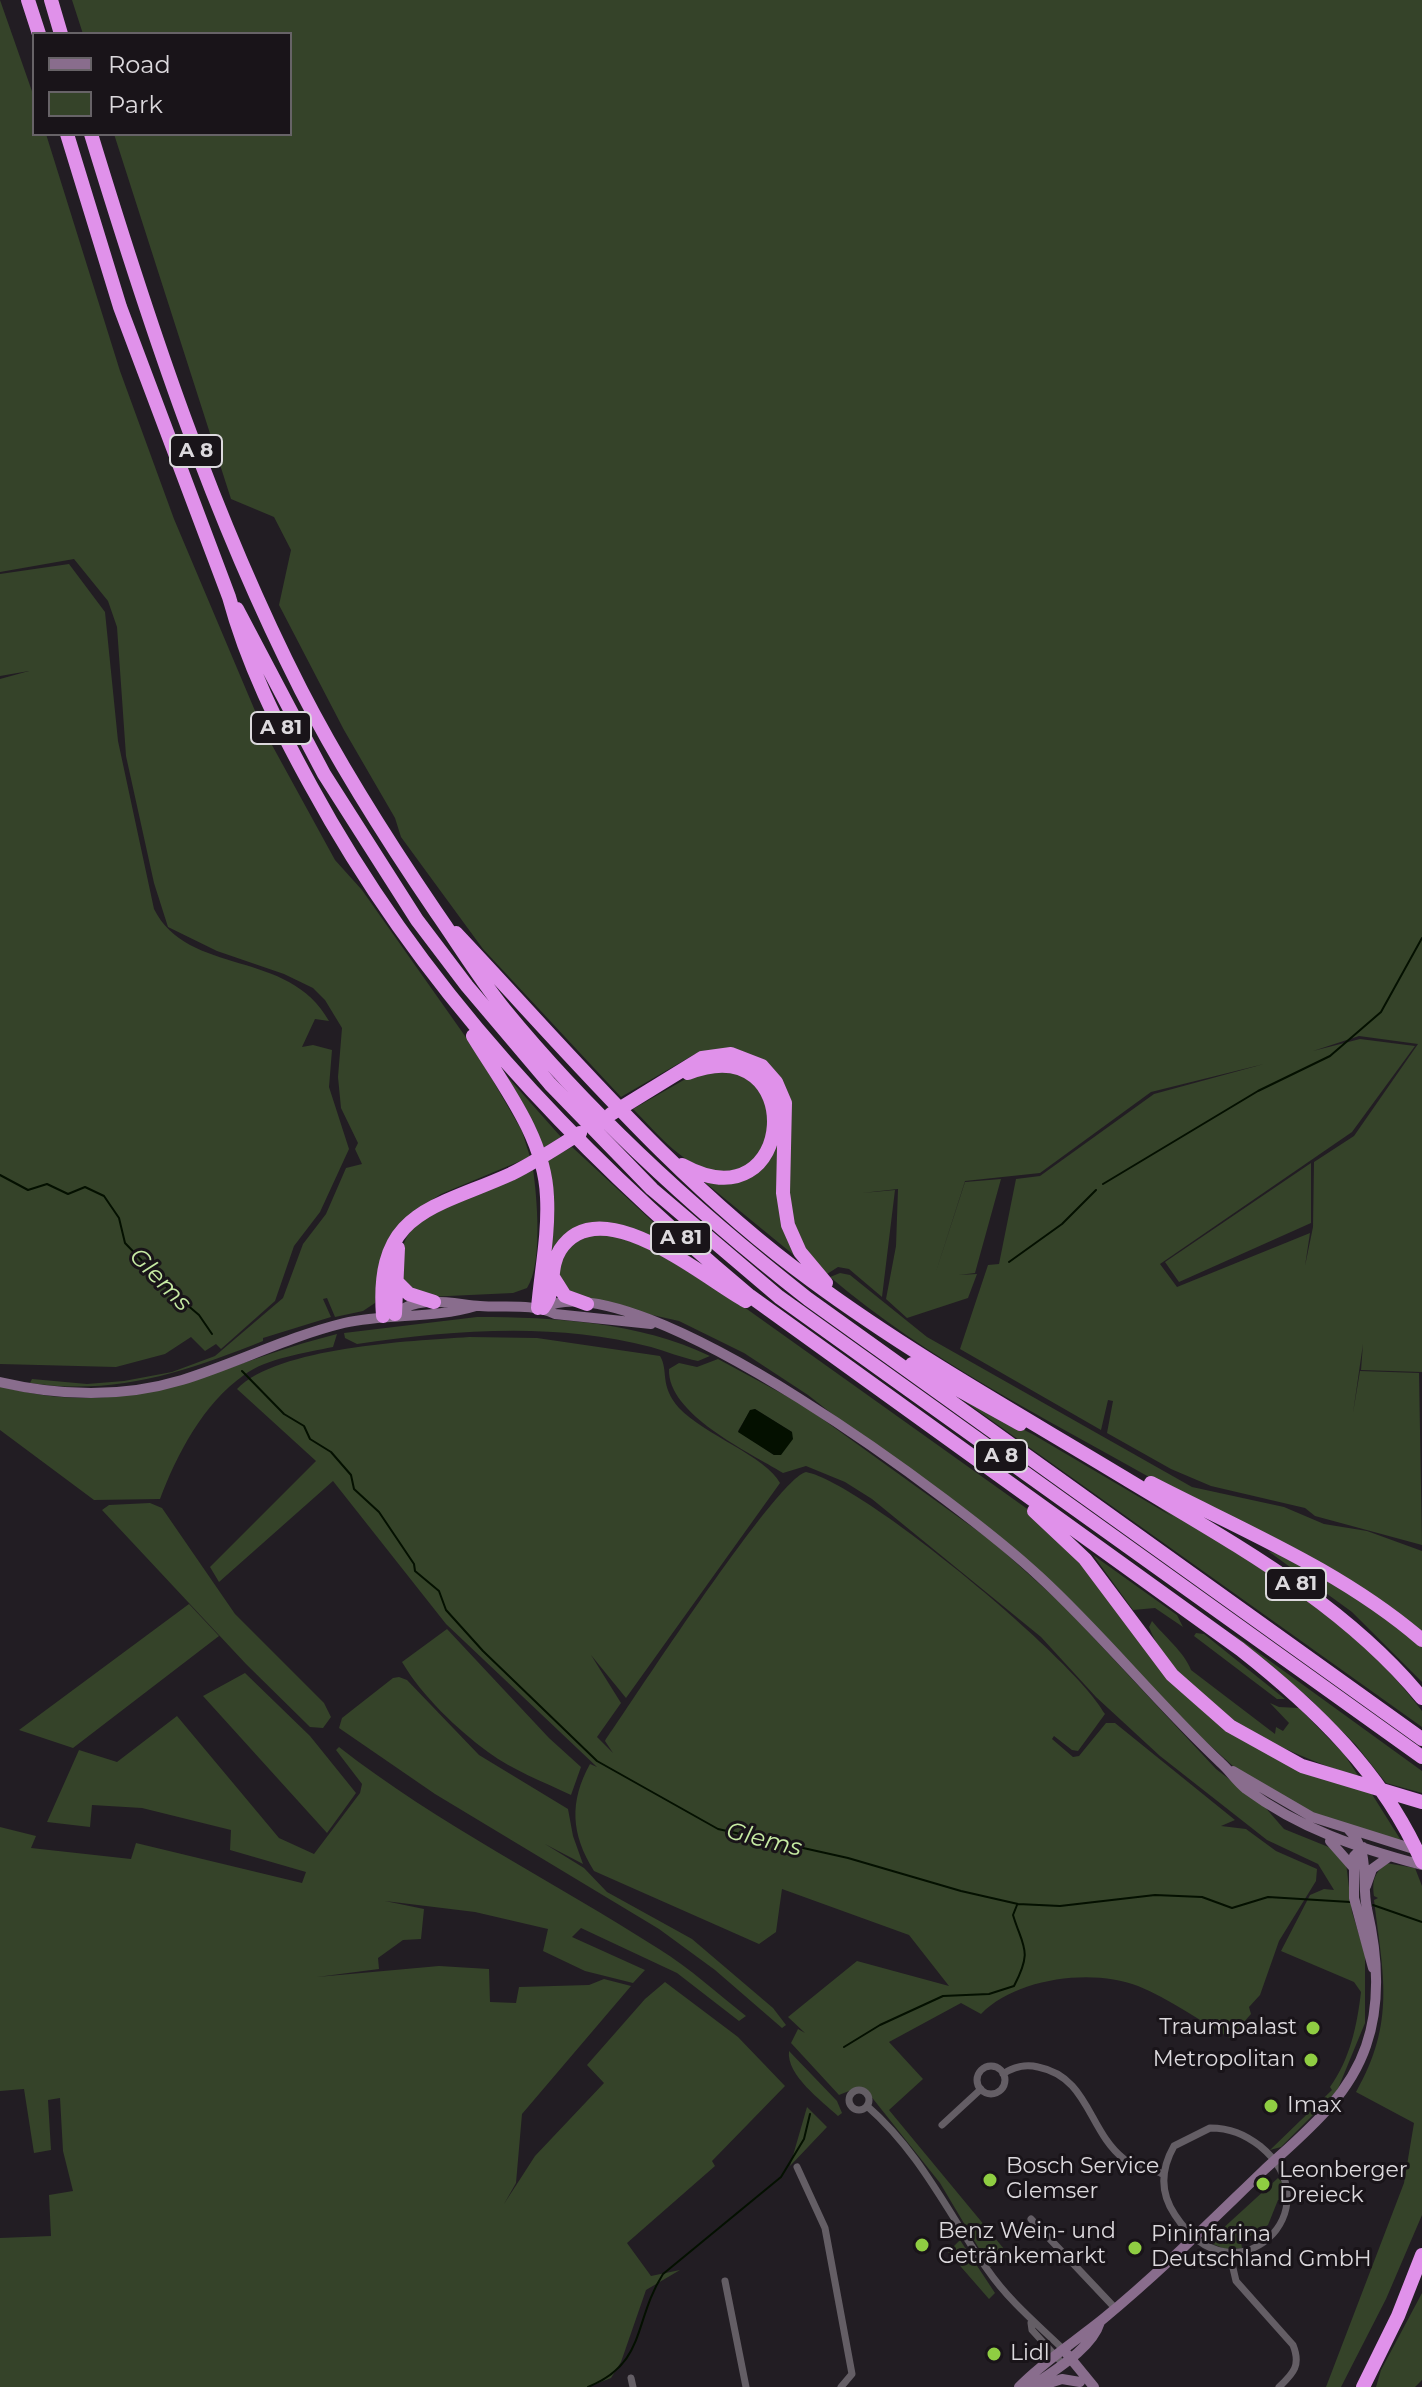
<!DOCTYPE html>
<html>
<head>
<meta charset="utf-8">
<style>
	body { margin:0 }
	#map { position:relative; width:1422px; height:2387px; overflow:hidden; background:#221d23; font-family:Montserrat,sans-serif }
	canvas { display:block }
	.legend { position:absolute; left:32px; top:32px; width:260px; height:104px; box-sizing:border-box; background:#191419; border:2px solid #676367; margin:0; padding:10px 14px; list-style:none; font-size:24px; color:#dcd9dd }
	.legend li { display:flex; align-items:center; gap:16px; height:40px }
	.legend b { width:40px; border:2px solid #676367 }
</style>
</head>
<body>
<div id="map">
<canvas width="1422" height="2387"></canvas>
<ul class="legend">
<li><b style="height:10px;background:#896d8d"></b>Road</li>
<li><b style="height:22px;background:#354329"></b>Park</li>
</ul>
</div>
<script>
const c = document.querySelector('canvas').getContext('2d');
c.lineJoin = 'round';
function fill(path, color) { c.fillStyle = color; c.fill(path, 'evenodd'); }
function stroke(path, color, width, dash) { c.strokeStyle = color; c.lineWidth = width; c.lineCap = dash ? 'butt' : 'round'; c.setLineDash(dash || []); c.stroke(path); }
function drawText(font, color, halo, rows, align = 'center') {
  c.font = font + ' Montserrat,sans-serif'; c.lineWidth = 6; c.setLineDash([]); c.textBaseline = 'middle'; c.strokeStyle = halo; c.fillStyle = color; for (const [text, x, y, turn = 0] of rows) {
    c.save(); c.translate(x, y); c.rotate((+turn || 0) * Math.PI / 180); c.textAlign = isNaN(turn) ? turn : align; if (halo) c.strokeText(text, 0, 0); c.fillText(text, 0, 0); c.restore();
  }
}
const green = new Path2D(`
	M0 0 34 97V134H46L120 371 174 519 261 725 335 860 362 890 477 1053 522 1131 530 1157 441 1194 412 1213 383 1251 375 1303 363 1311 335 1317 327 1298 323 1299 331 1317 263 1338V1341C185 1372 115 1396 30 1383L32 1379 87 1384 124 1381 172 1372 215 1356 283 1298 303 1244 326 1214 346 1168 362 1164 355 1149 358 1143 341 1108 338 1077 342 1028 325 1000 313 988 284 974 217 951 168 927 154 883 126 756 117 627 108 601 74 559 0 572Z
	M72 0H1422V1372L1361 1370 1363 1344 1353 1413 1360 1371 1419 1373 1422 1545 1315 1516 1305 1508 1211 1486 1171 1469 1107 1433 1113 1401 1108 1400 1101 1430 960 1349 988 1265 999 1264 1016 1179 1040 1176 1154 1094 1264 1064 1151 1092 1040 1173 965 1181 934 1278 965 1182 1001 1179 975 1273 959 1275 977 1274 968 1298 907 1318 886 1299 896 1246 898 1189 862 1193 895 1190 882 1297 849 1269 838 1267 827 1274 812 1262 792 1223 782 1083 695 1054 621 1097 483 949 401 837 395 818 344 730 279 605 291 550 274 517 231 499 114 134H290V34H83ZM1359 1036 1418 1044 1354 1136 1314 1162 1313 1227 1305 1266 1310 1233 1177 1287 1160 1264 1352 1132 1415 1046 1360 1039 1313 1051Z
	M69 564 105 612 118 741 154 909C188 977 289 948 329 1021L315 1019 302 1047 313 1045 332 1050 329 1087 349 1149 320 1212 294 1246 275 1301 221 1349 216 1344 205 1351 191 1337 165 1354 116 1367 0 1364V679L29 671 0 676V574Z
	M735 1071 763 1090 772 1132C766 1142 760 1157 751 1163 704 1194 662 1138 633 1109L696 1073Z
	M760 1071 778 1096 795 1256 702 1180 718 1182 773 1152C789 1124 774 1097 760 1071Z
	M505 1074 561 1137 543 1148Z
	M572 1147 705 1270 610 1224 548 1254 547 1160Z
	M1311 1163V1223L1179 1282 1165 1262Z
	M533 1169C537 1197 543 1264 527 1288L513 1293 427 1297 402 1283C400 1251 399 1242 422 1218Z
	M600 1231 652 1249 744 1307 1026 1508 1068 1546 1219 1722 1370 1791 1402 1842 1314 1815 1234 1767 1184 1722 1073 1603 808 1395 744 1353 679 1321 572 1297 557 1274 568 1246Z
	M840 1273 850 1275 927 1337 1192 1487 1284 1507 1324 1524 1367 1531 1422 1551V1635C1334 1584 1247 1532 1158 1482 1047 1419 927 1360 830 1277Z
	M477 1317C555 1317 639 1322 710 1356L698 1361C682 1358 666 1351 651 1347 555 1322 453 1330 357 1344L345 1338 344 1333Z
	M337 1334 333 1347C305 1353 267 1358 244 1375 203 1404 177 1454 160 1499L94 1500 0 1430V1386C135 1423 213 1365 337 1334Z
	M469 1337 537 1338 660 1356C669 1371 659 1385 679 1408 703 1434 767 1457 780 1483L626 1698 591 1655 621 1703 597 1737 613 1753 605 1741C632 1702 777 1478 806 1472 863 1483 1077 1661 1105 1714L1078 1751 1072 1750 1054 1736 1052 1739 1073 1757 1079 1756 1106 1723H1115L1235 1820 1221 1826 1246 1829 1276 1851 1317 1869 1316 1881 1279 1941 1260 1995 1249 2007 1251 2014 1230 2038C1200 2021 1170 1999 1138 1986 1092 1968 1016 1978 981 2014L961 2003 889 2042 923 2079 889 2110 1009 2255 990 2267 940 2183 866 2090 859 2087 839 2095 791 2043 798 2029 805 2033 788 2017 857 1961 949 1986 909 1935 782 1889 776 1932 759 1944 594 1871C571 1834 569 1802 590 1764L597 1767 446 1624 333 1481 219 1582 210 1567 316 1461 237 1389C278 1347 410 1341 469 1337Z
	M718 1359 803 1405 993 1542 1064 1606 1216 1769 1264 1806 1284 1829 1331 1848 1346 1863 1352 1912 1365 1954V2023L1337 2091 1281 2147 1270 2150 1332 2090 1330 2087C1350 2059 1357 2026 1361 1992L1354 1982 1281 1951 1310 1895 1324 1889 1334 1890 1318 1864 1267 1840 1160 1756 1096 1697 1041 1637 872 1499 845 1482 806 1466 783 1473C749 1452 667 1414 669 1369L679 1363 697 1367ZM755 1409 792 1432 774 1455 738 1431 750 1411Z
	M953 1393 1034 1435 1173 1517 1140 1494C1241 1556 1350 1614 1422 1711V1727Z
	M150 1503 162 1508 235 1614 324 1703 331 1717 323 1728 310 1727 246 1664 102 1510 109 1505Z
	M1268 1551C1312 1562 1386 1616 1422 1647V1682L1352 1612Z
	M1093 1555 1177 1615 1183 1627 1155 1608 1133 1610Z
	M189 1604 219 1636 73 1748 19 1730Z
	M1152 1621C1164 1636 1185 1653 1191 1670L1275 1734 1276 1727 1283 1731 1289 1723 1270 1703 1279 1707 1299 1708 1344 1754 1359 1777C1283 1753 1180 1706 1149 1627Z
	M447 1629 549 1738 581 1767 571 1795C544 1782 512 1770 488 1752 457 1729 422 1696 402 1662Z
	M1230 1632 1422 1771V1793L1386 1783 1356 1745 1309 1698Z
	M1196 1633 1204 1634 1285 1699H1277L1194 1636Z
	M245 1673 310 1736 356 1793 327 1833 203 1696Z
	M399 1677 407 1680 479 1755 568 1809 573 1836 583 1864 545 1844 584 1868 607 1892 692 1939 773 2008 786 2025 782 2028 715 1970 659 1929 435 1794 339 1728 342 1718 393 1678Z
	M177 1716 279 1838 314 1854 360 1793 362 1784 336 1750 339 1747C439 1825 553 1881 659 1949 690 1968 718 1994 746 2016L739 2021 677 1973 581 1928 572 1937 645 1970 633 1983 585 1971 543 1951 548 1929 475 1912 385 1901 424 1909 421 1939 403 1940 378 1958 379 1969 317 1977 439 1966 489 1969 490 2002 516 2003 519 1987 589 1985 604 1979 631 1986 522 2114 516 2183 504 2204 535 2156 604 2083 587 2065 645 1999 665 1982 738 2037 785 2086 712 2161 715 2166 627 2243 651 2276 680 2270 646 2290 621 2362 611 2378 588 2387H0V2238L51 2236 49 2195 73 2191 63 2151 60 2098 48 2100 51 2150 34 2153 24 2089 0 2091V1827L36 1836 31 1848 131 1859 136 1843 302 1883 306 1872 230 1850 231 1830 142 1808 92 1805 90 1827 47 1822 79 1750 117 1762Z
	M1386 1863 1415 1868 1422 1886V2215L1386 2299 1341 2387H1326L1404 2183 1414 2123 1356 2092C1396 2022 1383 1975 1374 1900L1378 1898 1374 1896C1372 1881 1374 1874 1386 1863Z
	M789 2051 837 2101 842 2113 838 2116C822 2101 786 2075 789 2051Z
	M807 2107 827 2127 790 2166Z
	M1278 2178 1282 2182 1284 2200H1278L1268 2225 1241 2242 1242 2248 1225 2249 1208 2242Z
	M960 2240 995 2293 989 2299 948 2252Z
	M1422 2293V2380L1415 2387H1376L1381 2370Z`);
const water = new Path2D(`
	M755 1409 792 1432 793 1439 781 1455H774L738 1432 750 1410Z`);
const stream = new Path2D(`
	M0 1175 28 1190 47 1184 68 1194 85 1187 104 1196 119 1218 125 1243 172 1292 199 1315 212 1334
	M1103 1184 1258 1091 1330 1056 1381 1012 1422 938
	M1009 1262 1062 1224 1096 1190
	M242 1371 284 1414 304 1426 310 1439 331 1452 351 1475 354 1489 379 1512 414 1564 415 1571 439 1591 446 1610 483 1651 597 1761 718 1829 848 1858 961 1891 1018 1904 1060 1906 1155 1895 1202 1897 1232 1908 1268 1897 1350 1902
	M1373 1905 1422 1922
	M844 2047 880 2025 943 1996 989 1994 1014 1986C1033 1950 1023 1948 1013 1915L1017 1905
	M588 2387C647 2363 633 2321 663 2274L781 2177 804 2139 810 2114`);
const street = new Path2D(`
	M977 2080a14 14 0 1 1 28 0a14 14 0 1 1-28 0Z
	M1003 2074C1013 2067 1026 2064 1038 2067 1089 2077 1088 2131 1124 2159 1136 2169 1151 2166 1164 2175
	M849 2100a10 10 0 1 1 20 0a10 10 0 1 1-20 0Z
	M867 2106C920 2152 948 2213 987 2269 1009 2301 1036 2323 1063 2349
	M942 2125 981 2089
	M1210 2128C1230 2128 1244 2134 1260 2146 1336 2208 1235 2307 1175 2215 1160 2193 1161 2169 1174 2146Z
	M797 2167 825 2228 852 2374 841 2387
	M1031 2219 1115 2308
	M1230 2255 1236 2281 1293 2345C1301 2365 1294 2373 1279 2387
	M725 2281 746 2387
	M1031 2323 1032 2330 1062 2363
	M631 2378 633 2387`);
const secondary = new Path2D(`
	M543 1308C636 1258 969 1510 1040 1577 1104 1636 1158 1704 1221 1763 1230 1771 1236 1781 1246 1789 1300 1829 1358 1848 1422 1865
	M395 1314C418 1294 453 1304 480 1306 505 1308 532 1303 555 1314L651 1324
	M0 1382C60 1396 122 1398 182 1380 237 1363 287 1337 344 1323 388 1313 433 1319 476 1306
	M1233 1771 1312 1817 1420 1851
	M1330 1841 1352 1866
	M1363 1847 1354 1856V1898L1373 1968
	M1366 1886 1372 1869 1390 1856
	M1067 2354 1094 2387
	M1040 2386 1062 2379 1080 2382
	M1019 2387C1044 2361 1076 2341 1103 2319 1159 2273 1211 2221 1263 2171 1303 2134 1348 2099 1366 2046 1381 2003 1377 1952 1367 1909 1361 1880 1371 1852 1349 1830
	M1031 2387C1053 2371 1092 2349 1100 2322`);
const highway = new Path2D(`
	M28 0 39 34
	M51 0 61 34
	M67 134 120 307 229 597C247 664 278 726 311 786 420 987 575 1150 750 1296L1240 1649C1315 1708 1383 1773 1422 1862
	M91 134C149 324 211 513 301 690 341 768 387 840 436 912 459 945 479 978 504 1009 593 1118 697 1212 808 1299L1422 1739
	M237 609 324 774 417 920 467 986 550 1084 652 1189 779 1297 1422 1757
	M456 933C570 1054 677 1183 812 1281 911 1354 1019 1414 1123 1477 1230 1542 1341 1600 1422 1698
	M473 1036C503 1085 545 1138 547 1197 549 1234 541 1272 538 1308
	M611 1114 702 1058 731 1054 762 1066 776 1082 785 1103 783 1193 788 1225 800 1252 826 1283
	M682 1165C798 1229 809 1026 688 1073
	M553 1277 565 1296 587 1304
	M396 1281 409 1294 434 1302
	M543 1308C557 1290 548 1269 560 1250 600 1188 704 1278 746 1301
	M395 1314 398 1248
	M383 1316C375 1210 434 1209 511 1174 535 1162 558 1147 580 1133
	M912 1364 1020 1424
	M1151 1483C1244 1531 1342 1571 1422 1640
	M1034 1511 1085 1559 1172 1675 1230 1726 1302 1766 1422 1802
	M1363 2387 1398 2316 1422 2255`);
const markers = [
	[1313,2028,8,"#8fcd42"],
	[1311,2060,8,"#8fcd42"],
	[1271,2106,8,"#8fcd42"],
	[990,2180,8,"#8fcd42"],
	[1263,2184,8,"#8fcd42"],
	[922,2245,8,"#8fcd42"],
	[1135,2248,8,"#8fcd42"],
	[994,2354,8,"#8fcd42"]
];
const shields = [
	[196,451,52],
	[281,728,60],
	[681,1238,60],
	[1001,1456,52],
	[1296,1584,60]
];
const shieldNames = [
	["A 8",196,451],
	["A 81",281,728],
	["A 81",681,1238],
	["A 8",1001,1456],
	["A 81",1296,1584]
];
const poiNames = [
	["Traumpalast",1297,2028,"right"],
	["Metropolitan",1295,2060,"right"],
	["Imax",1287,2106],
	["Bosch Service",1006,2167],
	["Glemser",1006,2192],
	["Leonberger",1279,2171],
	["Dreieck",1279,2196],
	["Benz Wein- und",938,2232],
	["Getränkemarkt",938,2257],
	["Pininfarina",1151,2235],
	["Deutschland GmbH",1151,2260],
	["Lidl",1010,2354]
];
const waterNames = [
	["Glems",160,1280,46],
	["Glems",764,1840,14]
];
fill(green, '#354329');
fill(water, '#041000');
stroke(stream, '#041000', 2);
stroke(street, '#645e65', 7);
stroke(secondary, '#896d8d', 10);
stroke(highway, '#e091ea', 14);
for (const [x, y, r, color] of markers) { const dot = new Path2D(); dot.arc(x, y, r, 0, 2 * Math.PI); c.fillStyle = color; c.fill(dot); stroke(dot, '#191419', 3); }
for (const [x, y, w] of shields) { const box = new Path2D(); box.roundRect(x - w / 2, y - 16, w, 32, 6); c.fillStyle = '#191419'; c.fill(box); stroke(box, '#dcd9dd', 2); }
drawText('bold 20px', '#dcd9dd', null, shieldNames);
drawText('22px', '#dcd9dd', '#191419', poiNames, 'left');
drawText('italic 24px', '#c6eba3', '#191419', waterNames);
</script>
</body>
</html>
